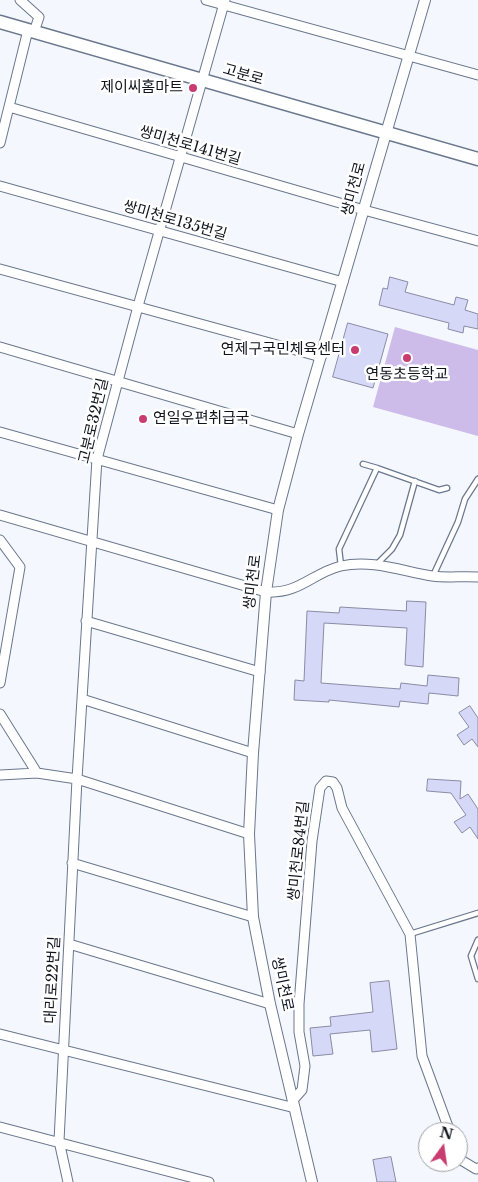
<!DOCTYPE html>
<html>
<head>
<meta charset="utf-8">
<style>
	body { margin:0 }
	#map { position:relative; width:478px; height:1182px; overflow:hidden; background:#f4f7fd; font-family:"Libre Baskerville",serif }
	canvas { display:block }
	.north { position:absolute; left:418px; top:1122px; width:50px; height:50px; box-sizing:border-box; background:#fff; border:1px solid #9fa1a5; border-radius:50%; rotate:14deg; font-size:14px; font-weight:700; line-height:20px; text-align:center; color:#0f141d }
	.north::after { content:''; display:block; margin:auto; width:18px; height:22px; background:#c83c70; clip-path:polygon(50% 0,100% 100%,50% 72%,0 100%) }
</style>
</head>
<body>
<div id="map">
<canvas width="478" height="1182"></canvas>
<div class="north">N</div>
</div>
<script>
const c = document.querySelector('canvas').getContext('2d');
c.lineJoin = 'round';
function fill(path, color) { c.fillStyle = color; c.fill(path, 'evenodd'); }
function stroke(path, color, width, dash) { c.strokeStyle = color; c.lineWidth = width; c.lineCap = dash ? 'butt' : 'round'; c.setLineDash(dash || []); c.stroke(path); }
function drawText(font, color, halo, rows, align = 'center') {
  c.font = font + ' "Libre Baskerville","Noto Sans KR",serif'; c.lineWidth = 5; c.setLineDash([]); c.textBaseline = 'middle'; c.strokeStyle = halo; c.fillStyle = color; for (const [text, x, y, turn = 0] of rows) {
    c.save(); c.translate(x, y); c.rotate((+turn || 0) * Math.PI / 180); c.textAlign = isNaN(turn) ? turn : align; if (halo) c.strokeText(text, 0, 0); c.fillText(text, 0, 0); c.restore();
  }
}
const green = new Path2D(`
	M395 327 478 350V436L373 407Z`);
const building = new Path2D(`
	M390 277 408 282 405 292 454 305 456 297 468 300 465 310 478 314V329L464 326 463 333 448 329 449 323 379 305 383 288 387 289Z
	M348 323 388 334 373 388 333 377Z
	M407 601 426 602 423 667 405 665 407 628 324 623 321 683 400 689 401 683 427 686 428 675 459 678 458 696 429 693 428 704 400 701 399 707 329 700V702L294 700 295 680 304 681 307 611 339 613 340 607 406 611Z
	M470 706 478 718V747L472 739 464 745 457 735 469 727 459 713Z
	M428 779 461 781 460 799 468 794 478 809V839L470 827 462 833 454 822 466 815 451 793 427 791Z
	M389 981 397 1049 372 1052 370 1030 330 1034 333 1054 313 1056 310 1028 331 1026 330 1017 373 1012 370 983Z
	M391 1157 396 1182H377L373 1160Z`);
const service = new Path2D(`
	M363 464 377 468
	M377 564 392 549 400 535 415 481
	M341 566 339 549 377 468 439 490 447 488
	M433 576 458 522 465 499 478 479
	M410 934 478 913
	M478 940 471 956 478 979`);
const minor = new Path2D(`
	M20 0 39 17 34 32
	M206 0 478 75
	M9 107 364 210 478 241
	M0 143 28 30
	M0 186 343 282
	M0 269 321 357
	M0 347 298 434
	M0 432 278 510
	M0 515 266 592C300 594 312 573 341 566 371 559 402 571 432 576 447 578 463 576 478 577
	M0 540 20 567 0 683
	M86 621 260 672
	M82 699 253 753
	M0 714 37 773
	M0 775 37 773 77 779 249 834
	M72 863 253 917
	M69 944 270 1004
	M0 1034 295 1108
	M293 1100 302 1090 305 1066 299 1032V1004L312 841 320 788 326 781 333 782 337 788 342 808 410 934 422 1056 450 1132
	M0 1127 209 1182
	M458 1152 461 1160 476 1169 478 1168
	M68 1182 59 1141 77 779 97 459 140 299 225 0`);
const tertiary = new Path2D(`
	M312 1182 270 1004 253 917 249 834 253 753 266 592 278 510 298 434 425 0`);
const secondary = new Path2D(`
	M0 22 478 159`);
const markers = [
	[193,88,5,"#c83c70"],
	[355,350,5,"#c83c70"],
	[407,358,5,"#c83c70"],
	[143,419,5,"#c83c70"]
];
const streetNames = [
	["고분로",243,75,16],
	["쌍미천로141번길",190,146,16],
	["쌍미천로",354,189,-75],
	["쌍미천로135번길",175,221,16],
	["고분로32번길",94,421,-77],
	["쌍미천로",253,582,-83],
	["쌍미천로84번길",299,851,-84],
	["대리로22번길",53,980,-87],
	["쌍미천로",282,984,78]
];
const poiNames = [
	["제이씨홈마트",183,88],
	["연제구국민체육센터",345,350],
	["연동초등학교",407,375,"center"],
	["연일우편취급국",153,419,"left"]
];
fill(green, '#cdbbea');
fill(building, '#d6d8f7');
stroke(building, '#898aa4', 1);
stroke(service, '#6a778d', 7);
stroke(minor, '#6a778d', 11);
stroke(tertiary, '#6a778d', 12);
stroke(secondary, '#6a778d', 15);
stroke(service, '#fff', 4.5);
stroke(minor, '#fff', 9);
stroke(tertiary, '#fff', 10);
stroke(secondary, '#fff', 12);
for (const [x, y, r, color] of markers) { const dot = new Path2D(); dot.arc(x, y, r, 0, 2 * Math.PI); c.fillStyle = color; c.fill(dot); stroke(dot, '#fff', 2); }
drawText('15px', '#0f141d', '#fff', streetNames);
drawText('15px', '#0f141d', '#fff', poiNames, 'right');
</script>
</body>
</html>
